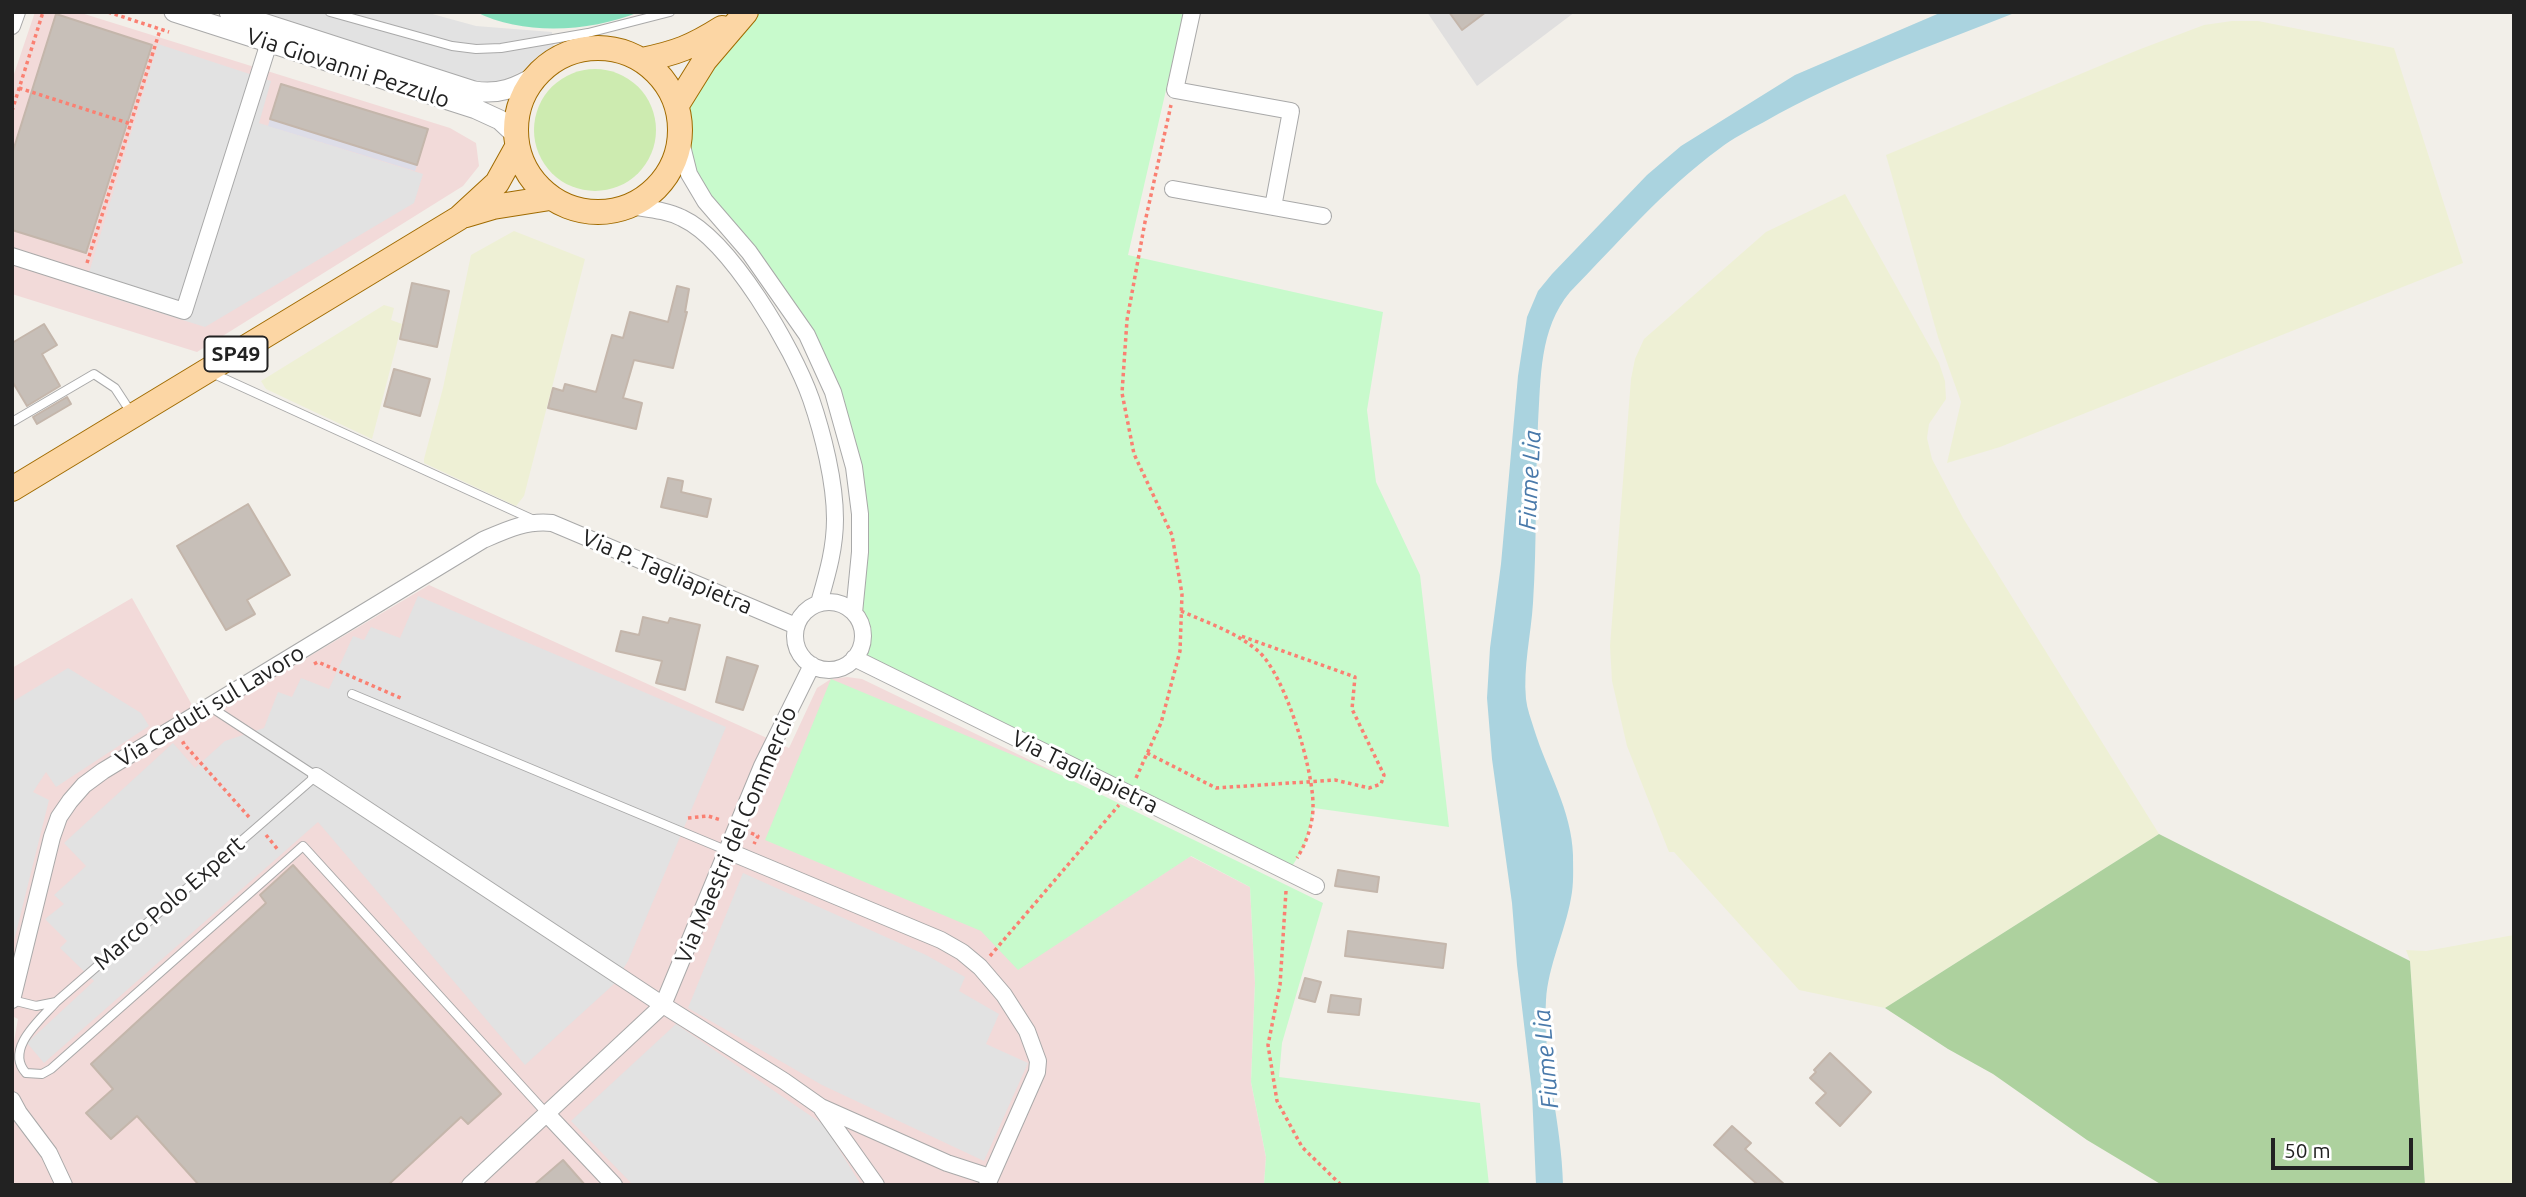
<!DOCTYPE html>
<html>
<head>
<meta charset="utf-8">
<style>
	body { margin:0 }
	#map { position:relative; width:2526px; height:1197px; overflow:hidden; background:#f2efe9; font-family:Ubuntu,sans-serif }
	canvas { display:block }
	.frame { position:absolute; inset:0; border:14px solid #222; pointer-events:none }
	.scale { position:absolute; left:2271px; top:1138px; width:142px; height:32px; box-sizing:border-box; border:4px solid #222; border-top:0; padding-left:9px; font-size:21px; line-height:24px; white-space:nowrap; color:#222; -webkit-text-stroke:5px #fff; paint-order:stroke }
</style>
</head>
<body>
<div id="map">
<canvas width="2526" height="1197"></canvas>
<div class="frame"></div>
<div class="scale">50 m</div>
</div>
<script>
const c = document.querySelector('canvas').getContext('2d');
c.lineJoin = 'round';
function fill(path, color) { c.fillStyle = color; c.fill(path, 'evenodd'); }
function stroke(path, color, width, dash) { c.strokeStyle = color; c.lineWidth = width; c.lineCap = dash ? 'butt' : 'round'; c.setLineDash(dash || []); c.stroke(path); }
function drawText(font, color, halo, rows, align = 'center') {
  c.font = font + ' Ubuntu,sans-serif'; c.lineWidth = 6; c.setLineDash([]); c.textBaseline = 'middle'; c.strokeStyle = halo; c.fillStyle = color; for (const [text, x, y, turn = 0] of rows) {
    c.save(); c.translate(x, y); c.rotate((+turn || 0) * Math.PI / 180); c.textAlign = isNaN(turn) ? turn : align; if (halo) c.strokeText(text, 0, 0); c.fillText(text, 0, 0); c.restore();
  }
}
const residential = new Path2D(`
	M1427 12H1575L1477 86Z`);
const commercial = new Path2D(`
	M35 12H78L450 128 476 143 479 166 463 186 197 352 12 294V80Z
	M429 585 789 748 817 688 831 679 847 677 862 679 1063 776 1018 969 1190 856 1250 887 1255 983 1251 1082 1266 1157 1264 1185H12V1052L18 1019 12 1016V668L132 598 201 721Z`);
const farmland = new Path2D(`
	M2232 21H2258L2394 48 2463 263 2000 447 1947 463 1961 402 1938 337 1886 155 2138 50 2204 25Z
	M1845 194 1939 363 1945 381 1946 399 1929 424 1927 438 1932 459 1963 518 2159 834 1885 1008 1799 990 1674 852H1669L1627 746 1612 681 1610 646 1631 379 1635 359 1644 339 1766 232Z
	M514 231 585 259 524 496 516 506 424 463V459L443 388 471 255Z
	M384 305 394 308 391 320 402 324 372 439 266 389 261 381Z
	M2514 935V1185H2425L2410 961 2406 950 2426 951Z`);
const grass = new Path2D(`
	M534 130a61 61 0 1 1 122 0a61 61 0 1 1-122 0Z`);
const forest = new Path2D(`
	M2159 834 2410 961 2425 1185H2162L2087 1140 1993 1074 1948 1049 1885 1008Z`);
const park = new Path2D(`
	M746 12H1184L1128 255 1383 312 1367 410 1376 482 1420 575 1449 827 1314 808 1305 845 1288 873 858 654C865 639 863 627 854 613V467L807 335 705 201 680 138 677 105Z
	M831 679 1063 776 1323 903 1282 1043 1279 1077 1480 1103 1489 1185H1264L1266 1157 1251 1082 1255 983 1250 887 1191 856 1018 970 981 931 765 840Z`);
const pitch = new Path2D(`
	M476 12H639C590 32 524 36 476 12Z`);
const parking = new Path2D(`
	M257 12H425L476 26 552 32 554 49 526 69 502 81 488 83 465 80Z
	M158 44 271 81 259 123 423 174 414 203 205 327 84 289Z
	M418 596 726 727 628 961 614 984 525 1065 318 822 44 1063 27 1043 94 981 60 948 67 941 45 919 64 904 54 895 86 866 64 843 173 743 195 768 225 741 264 728 278 692 292 697 301 678 329 689 353 636 364 640 371 627 400 638Z
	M68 668 141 713 149 726 56 787 46 772 33 792 49 800 12 949V702Z
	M743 873 926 955 965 977 959 991 999 1014 986 1044 1028 1063 984 1161 822 1085 688 1008Z
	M676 1024 824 1125 861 1185H633L571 1121Z`);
const plaza = new Path2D(`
	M270 119 417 165 415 171 268 126Z`);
const water = new Path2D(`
	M1942 12H2017C1932 46 1844 76 1764 122 1749 130 1733 138 1719 149 1663 190 1618 243 1570 292 1539 329 1541 378 1538 423 1535 483 1537 544 1533 603 1531 635 1523 667 1526 699 1527 709 1531 719 1534 729 1547 771 1572 811 1573 855 1573 869 1574 884 1571 898 1565 932 1548 966 1546 1000 1542 1062 1562 1123 1563 1185H1536L1532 1092 1517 965 1512 903 1492 759 1487 698 1490 648 1501 564 1518 376 1527 317 1538 291 1552 274 1647 175 1681 146 1795 75Z`);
const building = new Path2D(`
	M1449 12H1486L1462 30Z
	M56 14 152 45 86 253 12 230V154Z
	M281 84 428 129 417 165 270 119Z
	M412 283 449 291 437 347 400 339Z
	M677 286 689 289 685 312H687L673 368 634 360 623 398 642 403 636 429 548 408 553 388 563 391 565 384 596 392 612 335 623 338 630 312 668 322Z
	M44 324 57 345 42 354 60 386 27 406 12 381V343Z
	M394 369 430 379 420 416 384 406Z
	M67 397 71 404 37 424 33 417Z
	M668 478 683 481 681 492 711 499 707 517 661 507Z
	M248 504 290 575 247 600 255 614 226 630 177 546Z
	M643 617 668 623 670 618 700 625 685 690 656 683 662 661 616 651 621 631 639 635Z
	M727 657 758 666 743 710 716 702Z
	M293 865 501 1094 468 1124 461 1117 388 1185H199L137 1116 111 1139 86 1113 113 1089 91 1064 266 903 260 895Z
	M1338 870 1379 877 1377 892 1335 886Z
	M1348 931 1446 944 1443 968 1345 956Z
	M1305 978 1321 982 1315 1002 1299 998Z
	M1331 995 1361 999 1359 1015 1328 1012Z
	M1830 1053 1871 1092 1840 1126 1816 1103 1826 1093 1810 1078 1816 1072 1814 1070Z
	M1732 1126 1751 1143 1745 1149 1785 1185H1758L1714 1145Z
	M563 1160 585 1185H534Z`);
const path = new Path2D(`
	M108 12 169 32
	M19 88 131 124
	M12 111 43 12
	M87 263 160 30
	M1181 611C1208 623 1236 632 1258 651 1285 674 1314 771 1313 807 1313 824 1306 844 1297 858
	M314 664 318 662 403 699
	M185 742 183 743 249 817
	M1147 753 1216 788 1335 780 1369 788 1381 784 1384 775 1352 709 1355 677 1241 636
	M1136 778 1161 723 1180 651 1182 594 1172 535 1134 454 1122 393 1127 320 1145 222 1171 105
	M688 818 708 816 721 820
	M751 833 758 836 754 844
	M266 835 279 851
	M1286 891 1280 985 1268 1045 1277 1101 1302 1147 1341 1185
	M990 956 1119 805`);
const service = new Path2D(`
	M330 12 452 46 476 49 501 48 588 33 670 12
	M214 374 536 521
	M12 422 94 374 115 388 132 414
	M352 694 728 851
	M12 1000 36 1006 56 1002 316 776 209 706
	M56 1002C41 1019 4 1049 26 1073L42 1074 51 1069 303 846 547 1114`);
const minor = new Path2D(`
	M1192 12 1175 90 1291 111 1273 207
	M12 26 17 12
	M680 138 689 174 705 201 749 252 807 335 833 392 854 467 860 514V552L854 613
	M1173 189 1323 216
	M630 206C648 209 666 210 682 218 731 241 793 348 811 399 823 434 835 482 835 519 835 549 827 575 819 603
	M12 256 184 311 272 33
	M795 636a34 34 0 1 1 68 0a34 34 0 1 1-68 0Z
	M854 658 1316 886
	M316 776 663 1005 784 1081 821 1107 947 1163 990 1177
	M728 851 941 940 962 952 980 967 1004 995 1027 1031 1038 1061 1037 1072 987 1185
	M12 1000 52 837 59 817 70 801 84 785 103 771 483 540C506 530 527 520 552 523L796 626
	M12 1100 19 1113 49 1153 64 1185
	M822 1109 876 1185
	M547 1114 614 1185
	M470 1185 663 1005 762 766 812 665`);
const tertiary = new Path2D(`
	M174 12 476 109 500 120 516 135
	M229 12 474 91C499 95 516 88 537 75`);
const primary = new Path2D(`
	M516 130a82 82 0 1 1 164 0a82 82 0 1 1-164 0Z
	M642 60C676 53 692 47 722 28
	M677 105 705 60 746 12
	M466 215 493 207 550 198
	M12 489 459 218 497 183 517 147`);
const shields = [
	[236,354,63]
];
const shieldNames = [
	["SP49",236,354]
];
const streetNames = [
	["Via Giovanni Pezzulo",348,68,18],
	["Via P. Tagliapietra",667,572,23],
	["Via Caduti sul Lavoro",210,706,-31],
	["Via Tagliapietra",1085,772,26],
	["Via Maestri del Commercio",736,835,-67],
	["Marco Polo Expert",169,903,-41]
];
const waterNames = [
	["Fiume Lia",1530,480,-87],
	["Fiume Lia",1546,1059,-95]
];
fill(residential, '#e0dfdf');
fill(commercial, '#f2dad9');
fill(farmland, '#eef0d5');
fill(grass, '#cdebb0');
fill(forest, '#add19e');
fill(park, '#c8facc');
fill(pitch, '#88e0be');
fill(parking, '#e2e2e2');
fill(plaza, '#dddde8');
fill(water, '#aad3df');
fill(building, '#c7bfb8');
stroke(building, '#c4b6ab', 2);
stroke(service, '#a9a9a9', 10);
stroke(minor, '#a9a9a9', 18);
stroke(tertiary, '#a9a9a9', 21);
stroke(primary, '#a06b00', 26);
stroke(path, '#fa8072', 3.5, [3.5, 3.5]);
stroke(service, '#fff', 8);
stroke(minor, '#fff', 16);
stroke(tertiary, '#fff', 19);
stroke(primary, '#fcd6a4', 24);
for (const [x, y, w] of shields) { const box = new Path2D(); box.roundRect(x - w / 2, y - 17.5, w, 35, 5); c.fillStyle = '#fff'; c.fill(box); stroke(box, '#222', 2); }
drawText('bold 21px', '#222', null, shieldNames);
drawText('23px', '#222', '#fff', streetNames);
drawText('italic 24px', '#4a7aab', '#fff', waterNames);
</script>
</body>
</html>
